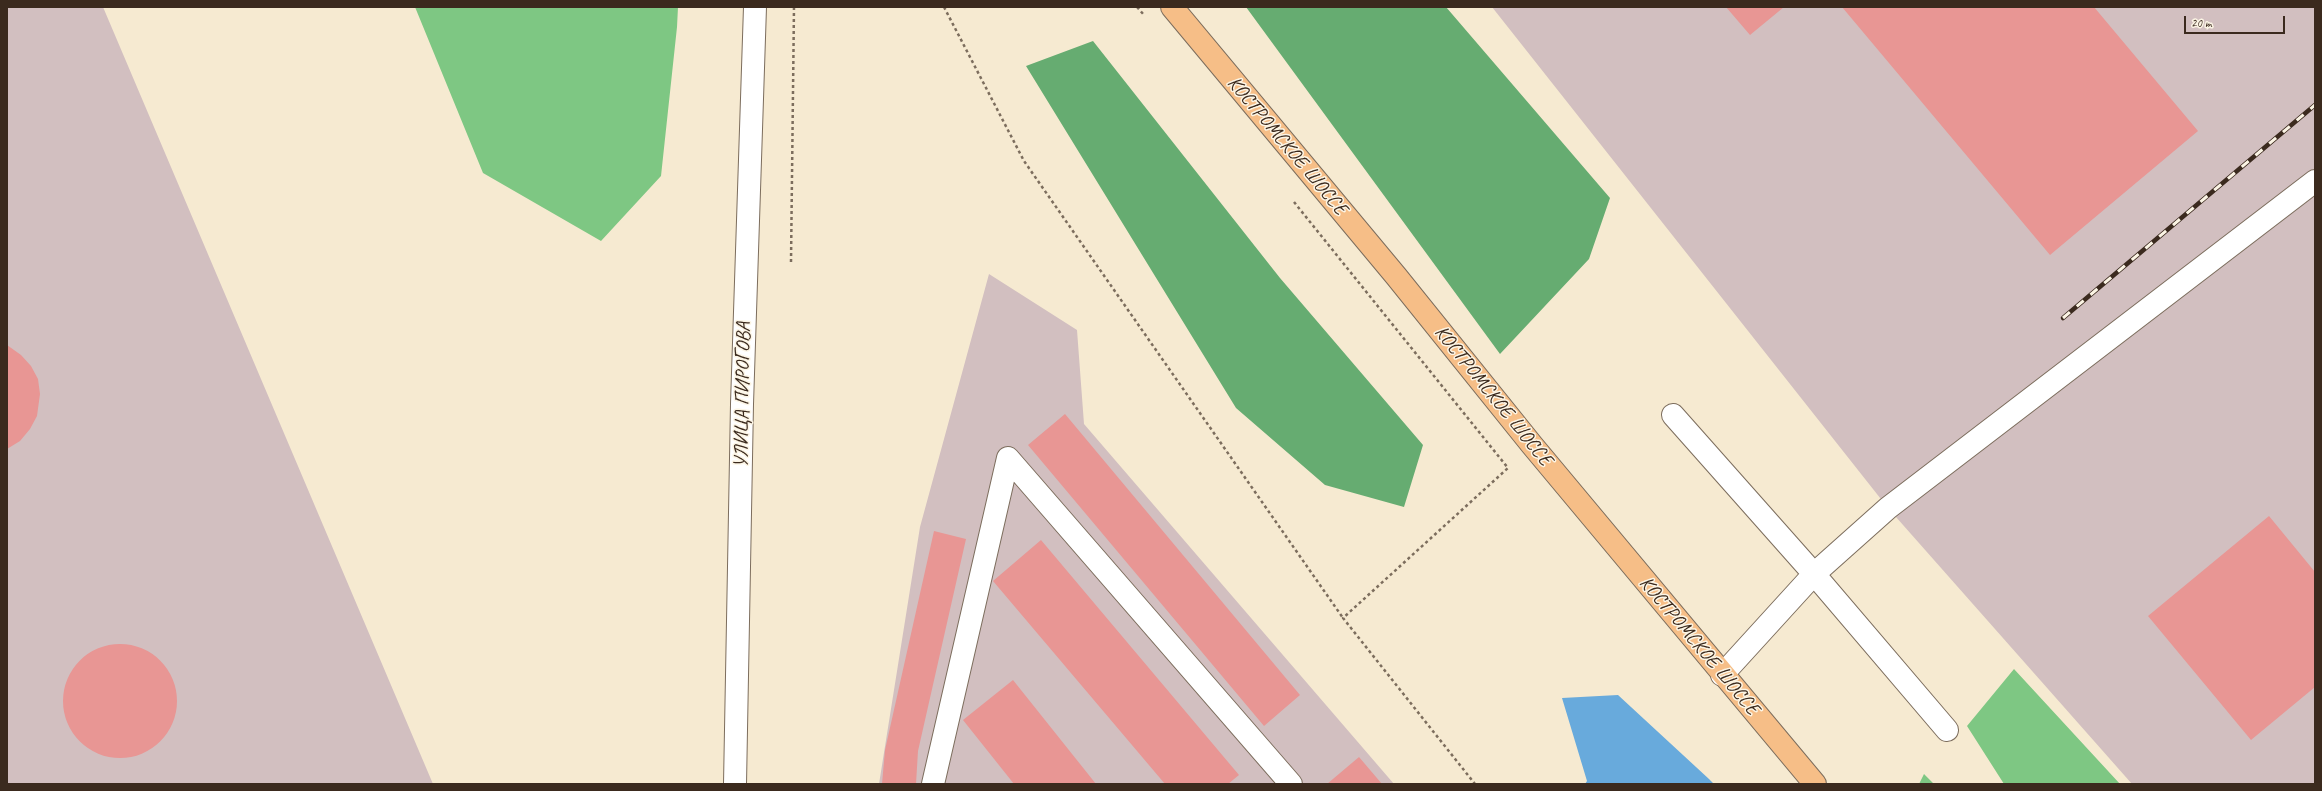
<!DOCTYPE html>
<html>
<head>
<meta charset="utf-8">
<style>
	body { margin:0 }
	#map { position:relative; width:2322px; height:791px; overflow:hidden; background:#f6ead1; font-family:Caveat,sans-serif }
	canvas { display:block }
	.frame { position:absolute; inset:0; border:8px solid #3b2a1e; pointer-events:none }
	.scale { position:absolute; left:2184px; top:16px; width:101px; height:18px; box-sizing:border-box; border:2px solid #3b2a1e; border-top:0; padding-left:5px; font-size:12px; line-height:14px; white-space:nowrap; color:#3b2a1e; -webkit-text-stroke:3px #fcf5e5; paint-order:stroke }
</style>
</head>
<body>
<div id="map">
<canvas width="2322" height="791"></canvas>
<div class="frame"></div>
<div class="scale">20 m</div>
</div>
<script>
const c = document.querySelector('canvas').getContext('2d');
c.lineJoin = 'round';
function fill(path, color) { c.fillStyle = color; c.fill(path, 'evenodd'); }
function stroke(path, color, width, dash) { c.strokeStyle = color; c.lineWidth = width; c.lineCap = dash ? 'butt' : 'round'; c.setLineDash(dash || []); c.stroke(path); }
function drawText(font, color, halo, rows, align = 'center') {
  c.font = font + ' Caveat,sans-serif'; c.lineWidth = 3; c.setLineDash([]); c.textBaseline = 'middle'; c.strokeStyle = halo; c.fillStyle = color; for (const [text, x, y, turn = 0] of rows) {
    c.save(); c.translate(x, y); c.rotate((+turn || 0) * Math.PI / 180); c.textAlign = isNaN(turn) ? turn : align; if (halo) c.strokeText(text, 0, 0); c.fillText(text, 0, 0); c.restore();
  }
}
const industrial = new Path2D(`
	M7 7H103L433 784H7Z
	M1492 7H2315V784H2132L1888 508Z
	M989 274 1077 330 1084 424 1394 784H879L920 527Z`);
const green = new Path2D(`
	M415 7H678L677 27 661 176 601 241 483 173Z
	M2014 669 2120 784H2004L1967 726Z
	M1924 774 1934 784H1919Z`);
const forest = new Path2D(`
	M1246 7H1446L1610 198 1589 259 1500 354Z
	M1093 41 1280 278 1423 445 1404 507 1325 485 1236 408 1026 66Z`);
const water = new Path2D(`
	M1618 695 1709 779 1714 784H1585L1587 781 1562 698Z`);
const building = new Path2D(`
	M1726 7H1784L1750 35Z
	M1842 7H2094L2198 131 2050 255Z
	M7 345 21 355 31 366 38 379 40 394 37 416 30 429 20 441 7 449Z
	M1065 414 1300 695 1264 726 1028 445Z
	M2269 516 2315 572V687L2251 740 2148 616Z
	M934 531 966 539 918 751 916 784H882L885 750Z
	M1041 540 1239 775 1228 784H1165L993 581Z
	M63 701a57 57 0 1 1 114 0a57 57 0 1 1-114 0Z
	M1013 680 1096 784H1014L963 720Z
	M1359 757 1382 784H1327Z`);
const path = new Path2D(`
	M944 7 1024 161 1343 618
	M1137 7 1144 15
	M1294 202 1508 468 1343 618 1475 784
	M791 262 794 7`);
const minor = new Path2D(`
	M1673 415 1814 574 1947 730
	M1722 675 1814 574 1888 508 2315 181
	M735 784 742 404 755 7
	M933 784 1008 458 1291 784`);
const highway = new Path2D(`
	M1172 7 1396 276 1532 445 1815 784`);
const rail = new Path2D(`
	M2063 318 2315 105`);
const streetNames = [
	["КОСТРОМСКОЕ ШОССЕ",1287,146,50],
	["УЛИЦА ПИРОГОВА",743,395,-89],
	["КОСТРОМСКОЕ ШОССЕ",1493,396,51],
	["КОСТРОМСКОЕ ШОССЕ",1699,646,50]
];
fill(industrial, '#d2bfc0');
fill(green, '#7ec783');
fill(forest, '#66ac71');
fill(water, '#68aadc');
fill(building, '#e89694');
stroke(minor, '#7c6d5d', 24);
stroke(highway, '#7c6d5d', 24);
stroke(path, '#7c6d5d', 2.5, [3, 3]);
stroke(minor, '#fff', 22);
stroke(highway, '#f6be87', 22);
stroke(rail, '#3b2a1e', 4.5);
stroke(rail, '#fcf5e5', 3, [9]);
drawText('20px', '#3b2a1e', '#fcf5e5', streetNames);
</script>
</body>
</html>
